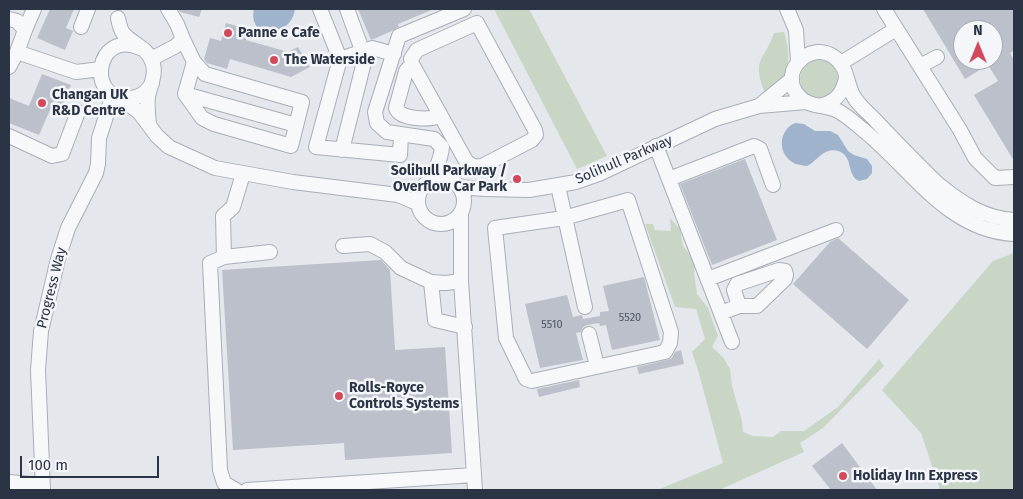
<!DOCTYPE html>
<html>
<head>
<meta charset="utf-8">
<style>
	body { margin:0 }
	#map { position:relative; width:1023px; height:499px; overflow:hidden; background:#e4e7ec; font-family:"Fira Sans",sans-serif }
	canvas { display:block }
	.frame { position:absolute; inset:0; border:10px solid #2b3445; pointer-events:none }
	.north { position:absolute; left:953px; top:20px; width:50px; height:50px; box-sizing:border-box; background:#f4f6f9; border:1px solid #a4a8b1; border-radius:50%; rotate:0deg; font-size:14px; font-weight:700; line-height:20px; text-align:center; color:#2b3445 }
	.north::after { content:''; display:block; margin:auto; width:18px; height:22px; background:#d1495b; clip-path:polygon(50% 0,100% 100%,50% 72%,0 100%) }
	.scale { position:absolute; left:20px; top:456px; width:139px; height:22px; box-sizing:border-box; border:2px solid #2b3445; border-top:0; padding-left:6px; font-size:15px; line-height:18px; white-space:nowrap; color:#2b3445; -webkit-text-stroke:4px #f4f6f9; paint-order:stroke }
</style>
</head>
<body>
<div id="map">
<canvas width="1023" height="499"></canvas>
<div class="frame"></div>
<div class="north">N</div>
<div class="scale">100 m</div>
</div>
<script>
const c = document.querySelector('canvas').getContext('2d');
c.lineJoin = 'round';
function fill(path, color) { c.fillStyle = color; c.fill(path, 'evenodd'); }
function stroke(path, color, width, dash) { c.strokeStyle = color; c.lineWidth = width; c.lineCap = dash ? 'butt' : 'round'; c.setLineDash(dash || []); c.stroke(path); }
function drawText(font, color, halo, rows, align = 'center') {
  c.font = font + ' "Fira Sans",sans-serif'; c.lineWidth = 5; c.setLineDash([]); c.textBaseline = 'middle'; c.strokeStyle = halo; c.fillStyle = color; for (const [text, x, y, turn = 0] of rows) {
    c.save(); c.translate(x, y); c.rotate((+turn || 0) * Math.PI / 180); c.textAlign = isNaN(turn) ? turn : align; if (halo) c.strokeText(text, 0, 0); c.fillText(text, 0, 0); c.restore();
  }
}
const green = new Path2D(`
	M494 9H529L607 156 577 169Z
	M784 32C789 47 792 71 779 83 775 87 769 90 765 93 751 58 764 62 774 33Z
	M800 79a19 19 0 1 1 38 0a19 19 0 1 1-38 0Z
	M670 218 680 229 683 246 688 252 695 265 694 274 697 294 708 308 718 336 712 347 723 357 730 369 732 386 742 421 743 432 753 436 773 437 781 431H804L838 407 879 359 884 366 823 428 800 443 804 452 719 490H657L723 463 698 370 692 352 705 339 696 309 675 307 645 224H653L655 230 671 231Z
	M1014 253V490H940L921 433 882 390 993 261Z`);
const water = new Path2D(`
	M254 9H295C292 28 278 32 260 31 254 24 252 19 254 9Z
	M795 123 804 124 815 131H830L838 135 848 151 854 155 867 159 872 166V173L867 179 859 181C846 175 854 156 838 151 833 150 830 150 826 152 818 156 815 162 807 166 802 165 796 165 792 162 777 152 779 130 795 123Z`);
const building = new Path2D(`
	M50 9H74L66 28 73 31 65 50 37 38Z
	M178 9H202L199 17 180 12Z
	M358 9H434L398 24 399 27 392 31 371 40Z
	M923 9H1014V51L1010 53 1014 60V161L974 95 998 81 988 65 965 79ZM963 30H993V60H963Z
	M226 23 248 29 246 40 288 52 298 47 310 67 291 77 230 59 227 69 207 63 204 59 210 38 221 41Z
	M42 74 71 85 63 105 54 101 39 135 9 123V98L29 106Z
	M745 159 777 240 712 265 680 184Z
	M838 238 909 300 867 349 793 284 830 242Z
	M381 260 390 270 395 350 445 347 452 453 345 460 344 443 233 450 222 270Z
	M644 277 660 340 612 350 606 325 600 326 599 323 587 325 583 327 581 332 576 333 583 360 540 368 525 304 567 295 573 317 582 315 583 319 600 316V312L609 311 603 286Z
	M681 350 684 364 639 374 637 367 667 360 671 359 675 352Z
	M579 380 580 387 539 397 537 389Z
	M842 443 877 490H831L812 466Z`);
const minor = new Path2D(`
	M320 9 340 59 316 147 400 155 401 135
	M787 9 796 30 798 62
	M884 9 960 130 975 158 995 178 1014 177
	M118 18C119 23 120 29 123 33 131 43 146 47 151 59 158 73 150 84 148 97 147 106 148 115 149 124
	M9 19 17 21 25 30 17 52
	M477 23 535 130 536 135 532 140 482 166C475 167 471 166 466 161L412 64 411 59 417 50Z
	M81 27 88 9
	M25 30 34 9
	M183 39 194 62 205 74 302 102 291 146 214 124 202 118 185 94 194 62
	M140 48C95 28 85 103 131 98 141 97 148 91 152 83
	M151 59 176 46 183 39 177 24 168 9
	M340 59 372 48 394 54
	M841 63 896 29
	M412 64 406 71 396 108C400 120 430 120 440 116
	M920 66 937 57
	M9 67 17 52 76 72 101 69
	M185 94 296 125
	M120 98 139 112 157 136 169 147 215 168 293 182 398 195 417 203
	M759 106 792 79
	M820 106C836 102 843 93 846 78
	M9 136 52 156 62 154 78 112
	M656 146 732 342
	M342 150 365 58 347 9
	M418 201a23 23 0 1 1 46 0a23 23 0 1 1-46 0Z
	M432 179C436 167 441 160 442 147L434 139 387 132 377 123 375 112 399 36 464 9
	M669 179 754 146 760 149 773 185
	M558 186 585 307
	M459 187 485 189 529 190 576 182 599 174 715 119 759 106 806 102
	M628 200 671 332 670 343 665 352 532 381 526 379 506 338 495 228 564 218Z
	M461 213V281L475 490
	M1014 220C984 218 961 203 938 184 917 164 897 143 877 122 870 114 859 106 854 97 846 84 848 66 834 57 811 40 779 70 797 94 807 108 824 104 838 111 846 115 855 123 862 129 910 167 947 231 1014 234
	M343 246 370 244 385 252 401 268 431 282 446 283 461 281
	M224 257 270 252
	M708 279 836 230
	M431 282 435 320 465 327
	M721 313 739 306 734 290 737 284 779 270 785 271 786 275 785 279 757 306H739
	M589 334 597 366
	M9 482 42 485
	M43 490 38 370 41 331 58 259 68 228 96 173 98 164 99 138 113 95
	M236 490 224 483 220 470 210 263 224 257 223 216 233 207 243 174
	M247 490 474 475`);
const markers = [
	[228,33,5,"#d1495b"],
	[274,60,5,"#d1495b"],
	[42,103,5,"#d1495b"],
	[517,179,5,"#d1495b"],
	[339,396,5,"#d1495b"],
	[843,476,5,"#d1495b"]
];
const numberNames = [
	["5520",630,318],
	["5510",552,325]
];
const poiNames = [
	["Panne e Cafe",238,33],
	["The Waterside",284,60],
	["Changan UK",52,95],
	["R&D Centre",52,111],
	["Solihull Parkway /",507,171,"right"],
	["Overflow Car Park",507,187,"right"],
	["Rolls-Royce",349,388],
	["Controls Systems",349,404],
	["Holiday Inn Express",853,476]
];
const streetNames = [
	["Solihull Parkway",624,160,-23],
	["Progress Way",52,288,-76]
];
fill(green, '#c9d6c5');
fill(water, '#9fb4cc');
fill(building, '#bbc0ca');
stroke(minor, '#a9aeb7', 16);
stroke(minor, '#f7f8fa', 14);
for (const [x, y, r, color] of markers) { const dot = new Path2D(); dot.arc(x, y, r, 0, 2 * Math.PI); c.fillStyle = color; c.fill(dot); stroke(dot, '#f4f6f9', 2); }
drawText('11px', '#4f5766', null, numberNames);
drawText('bold 14px', '#2b3445', '#f4f6f9', poiNames, 'left');
drawText('14px', '#2b3445', '#f4f6f9', streetNames);
</script>
</body>
</html>
